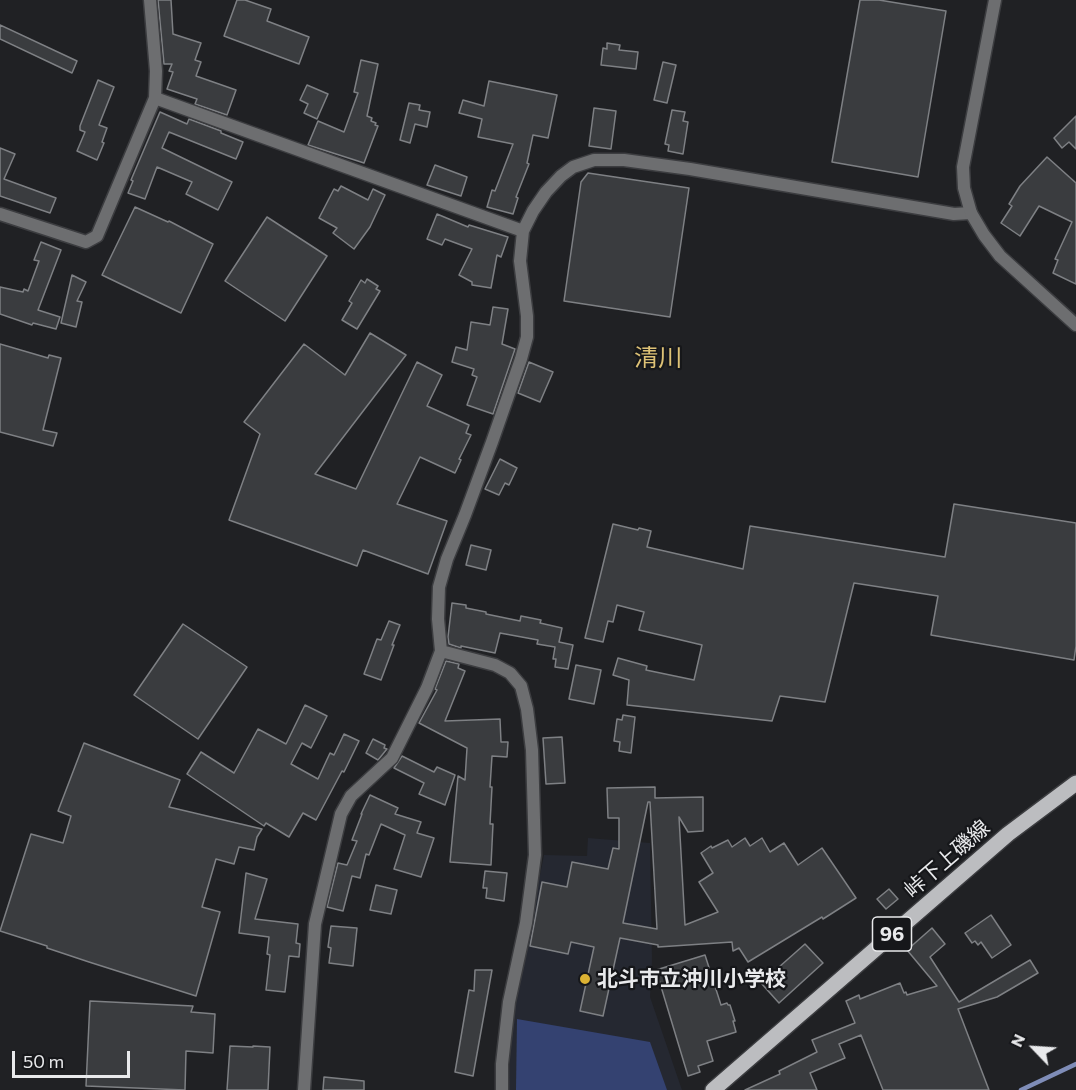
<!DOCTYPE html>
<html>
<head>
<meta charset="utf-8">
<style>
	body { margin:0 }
	#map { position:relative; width:1076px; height:1090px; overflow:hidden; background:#202124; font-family:Commissioner,sans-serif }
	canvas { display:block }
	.north { position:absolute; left:1004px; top:1018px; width:60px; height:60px; -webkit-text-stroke:4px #16171a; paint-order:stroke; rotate:295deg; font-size:16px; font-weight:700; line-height:24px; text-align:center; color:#e9eaec }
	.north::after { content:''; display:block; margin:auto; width:21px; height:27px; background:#e9eaec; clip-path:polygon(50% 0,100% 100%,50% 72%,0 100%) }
	.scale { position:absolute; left:12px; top:1051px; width:118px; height:27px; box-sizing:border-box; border:3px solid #e9eaec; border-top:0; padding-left:8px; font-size:18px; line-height:21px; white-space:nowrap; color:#e9eaec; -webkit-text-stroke:4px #16171a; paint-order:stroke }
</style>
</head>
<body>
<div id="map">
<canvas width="1076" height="1090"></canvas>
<div class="north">N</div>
<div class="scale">50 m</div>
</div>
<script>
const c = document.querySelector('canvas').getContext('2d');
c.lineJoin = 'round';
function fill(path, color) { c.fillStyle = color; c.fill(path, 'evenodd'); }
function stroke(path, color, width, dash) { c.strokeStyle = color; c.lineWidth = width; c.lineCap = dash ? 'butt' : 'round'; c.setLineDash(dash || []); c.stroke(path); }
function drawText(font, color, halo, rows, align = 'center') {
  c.font = font + ' Commissioner,"Noto Sans JP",sans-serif'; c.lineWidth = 4.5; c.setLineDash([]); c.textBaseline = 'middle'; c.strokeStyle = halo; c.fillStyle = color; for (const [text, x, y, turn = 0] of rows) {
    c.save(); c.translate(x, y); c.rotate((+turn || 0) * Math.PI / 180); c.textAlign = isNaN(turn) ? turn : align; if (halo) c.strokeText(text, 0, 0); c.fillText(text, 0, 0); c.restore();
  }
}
const built = new Path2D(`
	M588 838 650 843 652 960 650 997 682 1090H509L511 1020 544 855 587 856Z`);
const green = new Path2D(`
	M517 1019 650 1042 667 1090H516Z`);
const stream = new Path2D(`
	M1021 1090 1076 1064`);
const building = new Path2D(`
	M158 0H171L173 34 201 43 195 60 201 62 196 76 236 90 227 115 195 104 197 99 167 89 173 72 169 71 172 64H164Z
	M237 0H245L271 9 267 21 309 37 299 64 224 36Z
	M860 0H879L946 11 918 177 832 162Z
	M0 25 77 61 72 73 0 39Z
	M607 43 620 45 619 50 638 52 636 69 601 65 603 48 607 49Z
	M361 60 378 64 367 116 372 118 371 121 376 123 375 125 378 126 364 163 308 145 318 121 344 132 358 93 354 92Z
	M663 62 676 65 667 103 654 100Z
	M98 80 114 87 99 125 107 128 102 142 104 143 97 160 77 151 85 132 80 130V126Z
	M489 81 557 95 548 138 533 135 527 163 529 164 516 197 518 198 513 214 487 207 492 190 495 191 513 144 478 137 482 119 459 113 463 100 484 106Z
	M307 85 328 94 317 119 304 113 308 104 300 100Z
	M409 103 420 105 419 110 430 112 427 127 415 124 410 143 400 140Z
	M594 108 616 111 611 149 589 146Z
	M672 110 685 112 683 121 688 122 683 154 668 151 669 145 665 144Z
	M160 112 187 124 189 119 221 131V133L243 142 236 159 169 132 162 148 232 182 218 210 186 194 192 182 157 167 145 199 128 193 133 181 131 180Z
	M1076 116V149L1069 142 1062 148 1054 138Z
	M0 148 15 154 4 179 56 198 50 213 0 196Z
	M1047 157 1076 183V284L1053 273 1058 260 1055 259 1072 222 1039 206 1020 236 1001 223 1012 206 1009 204 1020 186Z
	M435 165 467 177 461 196 427 185Z
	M588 173 689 188 670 317 564 301 581 182Z
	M341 186 368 200 373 189 385 195 370 227 354 249 333 233 337 228 319 218 334 189 338 191Z
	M135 207 168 222 169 221 213 244 181 313 102 275Z
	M437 214 468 227 469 225 508 237 501 257 497 255 491 288 472 285V282L459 275 472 249 445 239 442 245 427 239Z
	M267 217 327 256 285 321 225 281Z
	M41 242 61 250 38 310 60 317 56 329 33 323 32 325 0 314V287L23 292 24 289 28 291 39 261 34 260Z
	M72 275 86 282 77 301 82 302 76 327 61 323Z
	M367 279 378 286 376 289 380 291 357 329 342 320 352 303 349 301 361 280 365 283Z
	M493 307 508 309 502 344 515 349 493 414 467 405 477 377 472 375 474 369 452 362 456 347 467 350 471 322 490 325Z
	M370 333 406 355 315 474 356 489 417 362 442 375 427 406 469 425 466 433 471 435 459 459 461 460 455 473 420 457 397 504 447 521 428 574 363 550 357 566 229 520 260 434 244 422 304 344 345 375Z
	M0 344 48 358 49 355 61 358 43 430 57 433 53 446 0 432Z
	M529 362 553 372 540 402 518 393Z
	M500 459 517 468 509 485 505 483 499 495 485 489Z
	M954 504 1076 523V646L1074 660 931 635 938 596 854 583 825 702 780 696 772 721 627 705 629 680 613 675 618 658 647 666 646 670 694 680 702 645 639 630 644 612 617 605 613 622 608 621 603 642 585 638 613 524 638 530 639 528 651 531 647 547 743 569 750 526 945 557Z
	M471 545 491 550 486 570 466 565Z
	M452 603 466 605V608L486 612V614L520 621 521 616 541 620 540 623 562 628 559 642 573 645 568 669 555 667 556 659H553L555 647 537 644 538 640 500 633 495 653 461 646V648L449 644 448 637Z
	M389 621 400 625 392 645H394L381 680 364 674 377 639 381 640Z
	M183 624 247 667 198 739 134 695Z
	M446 661 459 664 458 668 465 671 445 721 500 719 501 742H508L507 757 492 756 490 787H492L490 824H493L491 865 450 862 458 776 465 780 467 748 419 723 437 690 435 689Z
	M576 665 601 670 594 704 569 699Z
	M305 705 327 716 311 748 302 743 291 764 318 779 330 753 334 755 344 734 359 741 344 772 342 771 316 820 303 813 289 837 266 823 264 826 187 774 201 752 234 773 258 729 286 744Z
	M623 715 635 717 631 753 619 751 620 742 614 741 617 719 622 720Z
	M562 737 565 783 546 784 543 738Z
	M373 739 385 745 384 748 387 749 378 760 366 753Z
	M84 743 180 780 169 807 262 829 257 837 254 850 239 847 234 864 216 859 202 907 220 912 196 996 89 962 47 948V946L0 931 31 834 63 843 71 816 58 811Z
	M402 756 434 772 437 767 455 775 445 805 419 794 424 783 394 768Z
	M655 787V798L703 797V831L688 832 679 817 685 925 718 912 699 882 713 873 701 853 711 846 712 848 728 840 732 847 745 838 750 846 762 838 770 852 784 843 798 865 822 848 856 898 823 919 822 917 748 962 739 948 733 951 732 942 658 947V945L620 938 603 1016 580 1011 594 947 571 942 568 954 530 946 542 882 567 887 572 862 608 869 613 848 619 849V818H608L607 788ZM648 802H650L657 929 623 923Z
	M370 795 398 808 395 814 421 822 417 833 434 838 421 877 394 869 405 835 381 824 369 855 366 854 360 878 352 876 343 911 327 907 338 863 347 865 357 841 352 840 362 814H361Z
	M485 871 507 873 504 901 486 898 487 888H483Z
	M246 873 267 879 255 919 298 924 296 943 300 944 299 957 289 956 285 992 266 990 270 955 267 954 269 937 239 933Z
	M376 885 397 890 391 914 370 910Z
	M889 889 898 899 886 909 877 899Z
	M991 915 1011 945 992 958 981 942 978 945 975 941 972 943 965 933Z
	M331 926 357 928 353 966 329 963 331 948 328 947Z
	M932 928 945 944 930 957 959 1002 1030 960 1038 973 997 997 958 1009 989 1090H883L861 1035 839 1044 845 1058 810 1073 817 1090H745L780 1074 779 1071 817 1052 812 1040 855 1023 846 1001 859 995 860 999 900 983 904 993 906 992 907 995 937 986 907 950Z
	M805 944 823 963 779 1003 761 983Z
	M705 955 721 1005 727 1003 728 1005H730L735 1021H733L736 1032 707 1041 713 1061 698 1066 700 1072 688 1076 656 970Z
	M475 970H492L473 1076 455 1072 469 990 474 991Z
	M90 1001 193 1006 191 1012 215 1014 213 1053 186 1051 185 1090 86 1086Z
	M230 1046 253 1047V1046L270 1047 268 1090H227Z
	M324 1077 364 1081V1090H323Z`);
const minor = new Path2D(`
	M155 98 523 231
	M0 214 86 242 97 236 155 98 156 71 150 0
	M441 651 495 665 510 673 521 686 527 709 532 750 535 855 526 923 509 1002 502 1064V1090
	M304 1090 315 924 341 814 351 796 392 758 427 688 441 651 438 619 439 587 447 559 465 515 492 442 521 359 527 337V316L520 261 523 231 533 211 546 192 561 176 573 167 594 160H624L690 169 954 214 971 213`);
const tertiary = new Path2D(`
	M995 0 963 167 964 188 971 213 984 235 1000 256 1076 325`);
const primary = new Path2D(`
	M713 1090 1008 834 1076 783`);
const markers = [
	[585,979,6,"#dcb233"]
];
const shields = [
	[892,934,39]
];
const shieldNames = [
	["96",892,934]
];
const streetNames = [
	["峠下上磯線",947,859,-41]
];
const poiNames = [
	["北斗市立沖川小学校",597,979]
];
const quarterNames = [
	["清川",658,358]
];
fill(built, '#252831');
fill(green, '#344271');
stroke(stream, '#7f8db8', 4.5);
fill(building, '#3a3c3f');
stroke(building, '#7e8084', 1.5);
stroke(minor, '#3c3d40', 15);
stroke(tertiary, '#3c3d40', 15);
stroke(primary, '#3c3d40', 18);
stroke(minor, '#6d6e70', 12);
stroke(tertiary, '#6d6e70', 12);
stroke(primary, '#bcbdc0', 15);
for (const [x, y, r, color] of markers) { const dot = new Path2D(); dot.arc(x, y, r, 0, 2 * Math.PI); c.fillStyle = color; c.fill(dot); stroke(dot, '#16171a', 2); }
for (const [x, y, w] of shields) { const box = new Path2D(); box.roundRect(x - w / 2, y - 17, w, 34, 4.5); c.fillStyle = '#16171a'; c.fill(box); stroke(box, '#e9eaec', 1.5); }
drawText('bold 20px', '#e9eaec', null, shieldNames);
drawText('21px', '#e9eaec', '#16171a', streetNames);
drawText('bold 21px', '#e9eaec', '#16171a', poiNames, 'left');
drawText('24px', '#dec276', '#16171a', quarterNames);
</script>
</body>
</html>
